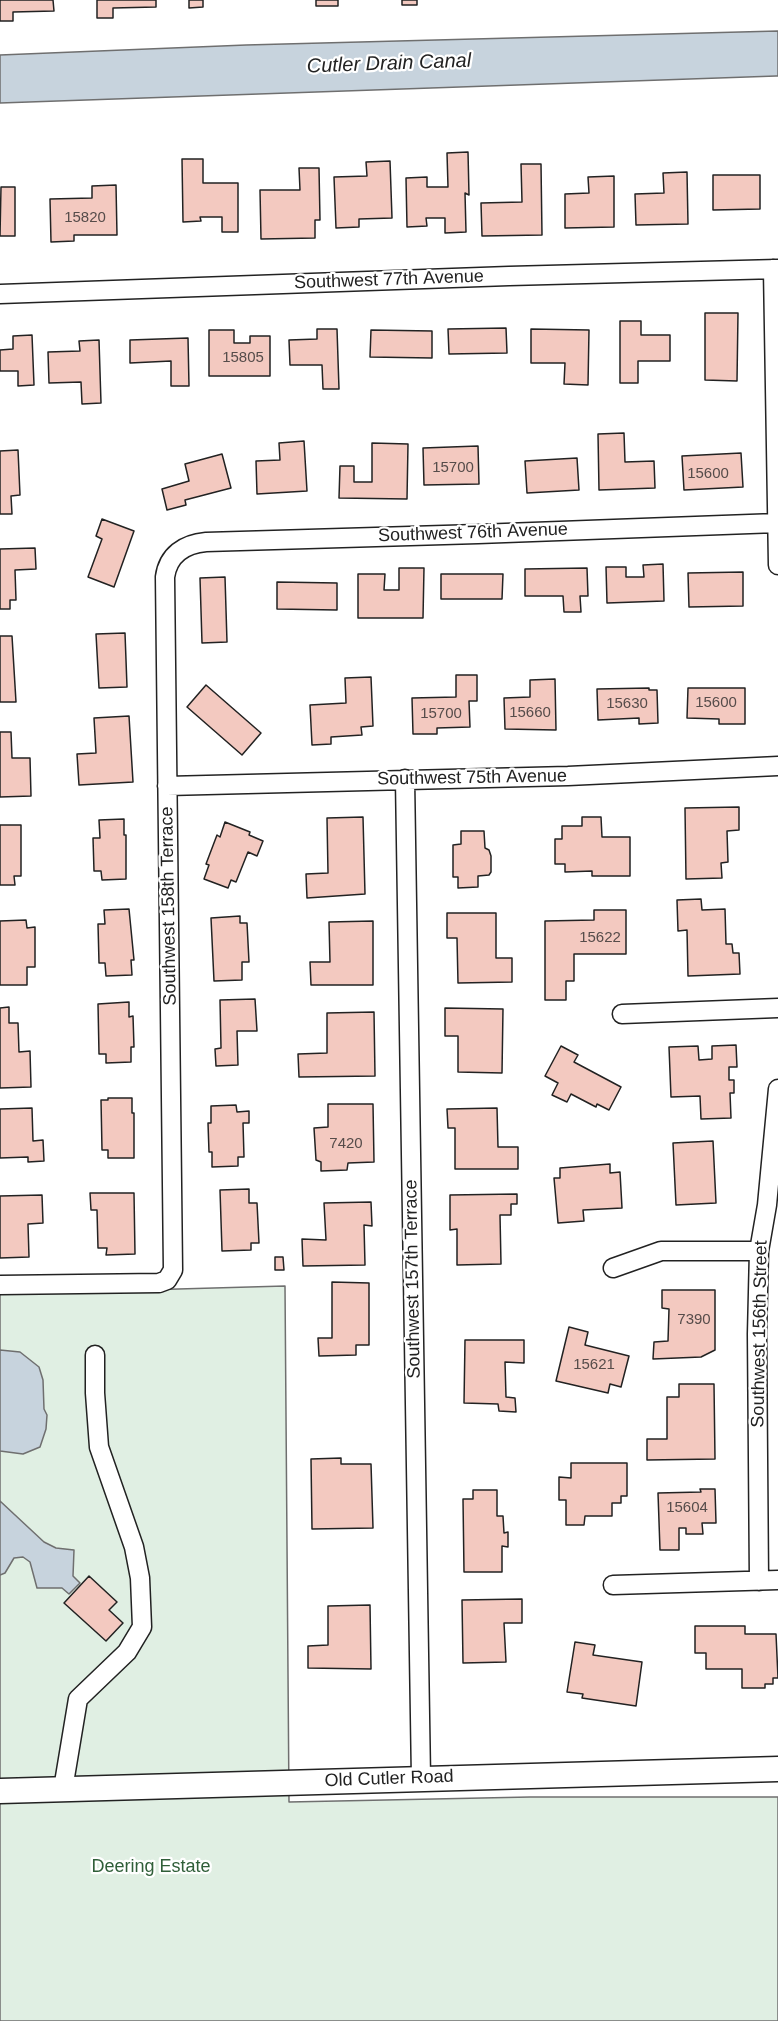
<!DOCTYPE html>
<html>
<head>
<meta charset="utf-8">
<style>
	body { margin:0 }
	canvas { display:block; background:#fff }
</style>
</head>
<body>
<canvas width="778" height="2021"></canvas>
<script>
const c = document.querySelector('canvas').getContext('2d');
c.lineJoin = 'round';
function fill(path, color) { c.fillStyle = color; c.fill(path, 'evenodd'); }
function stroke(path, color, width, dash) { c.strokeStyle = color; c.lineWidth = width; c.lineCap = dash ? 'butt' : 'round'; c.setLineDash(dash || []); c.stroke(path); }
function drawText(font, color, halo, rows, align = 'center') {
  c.font = font + ' Arial,sans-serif'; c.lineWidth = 4.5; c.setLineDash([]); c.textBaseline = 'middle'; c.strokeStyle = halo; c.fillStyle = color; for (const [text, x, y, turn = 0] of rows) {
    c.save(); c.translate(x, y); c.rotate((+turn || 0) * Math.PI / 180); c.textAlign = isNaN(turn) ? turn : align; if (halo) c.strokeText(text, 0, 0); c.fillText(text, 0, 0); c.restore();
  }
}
const green = new Path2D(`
	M285 1286 289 1802 530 1797H778V2021H0V1294Z`);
const water = new Path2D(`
	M778 31V76H776L0 103V55L246 45Z
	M0 1350 20 1352 39 1367 43 1380 44 1409 47 1415 46 1429 40 1447 23 1454 0 1451Z
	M0 1501 44 1542 56 1548 74 1550 73 1576 80 1583 69 1594 62 1588H37L30 1562 23 1557 14 1558 5 1573 0 1575Z`);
const building = new Path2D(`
	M0 0H53L54 11 13 12V21H0Z
	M97 0H156V7L113 8V18H97Z
	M189 0H203V7L189 8Z
	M316 0H338V6H316Z
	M402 0H417V5H402Z
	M468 152 469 195 465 193 466 232 445 233V218H426L427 226 407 227 406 178 427 177V187H448L447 153Z
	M182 159H203V183H238V232H222V217H200L201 221 183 222Z
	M390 161 392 218 359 219V227L336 228 334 177 367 176 366 162Z
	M521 164H541L542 235 482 236 481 203 522 202Z
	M299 168H319L320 220H315V238L261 239 260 190H300Z
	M687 172 688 224 636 225 635 194 664 193 663 173Z
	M713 175H760V209L713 210Z
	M614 176V227L565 228V194L589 193 588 177Z
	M116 185 117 235H74V241L51 242 50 199 92 198V186Z
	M1 187H15V236H0Z
	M705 313H738L737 381 705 380Z
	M620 321H641V335H670V361H638V383H620Z
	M506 328 507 353 449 354 448 329Z
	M317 329H337L339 389H323L322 365H290L289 340 317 339Z
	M531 329 589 330 588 385 564 384 565 363H531Z
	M209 330H234V343H250V336H270V376H209Z
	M371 330 432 331V358L370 357Z
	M32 335 34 385 18 386V371H0V350L13 349V336Z
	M188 338 189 386H171V361L130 363V340Z
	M99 340 101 403 82 404 81 382 49 383 48 352 80 351 79 341Z
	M624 433 625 462 654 461 655 488 599 490 598 434Z
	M304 441 307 491 257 494 256 461 280 460 279 443Z
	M372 443 408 444 407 499 339 498 340 466H354V482H372Z
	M478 446 479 484 424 485 423 448Z
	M18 450 20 495 11 496 12 514H0V451Z
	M741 453 743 487 684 490 682 456Z
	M222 454 231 488 185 500 186 505 167 510 162 489 189 481 185 464Z
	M577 458 579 490 527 493 525 461Z
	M102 519 134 531 114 587 88 577 102 539 96 536Z
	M35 548 36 569 15 570 16 600H10V609H0V549Z
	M663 564 664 601 607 603 606 567H626V577H644L643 565Z
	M399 568H424L423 618H358V574H385L384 590H399Z
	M587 568 588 596H580L581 612H564L563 596H525V569Z
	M743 572V606L689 607 688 573Z
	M441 574H503L502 599H441Z
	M225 577 227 642 202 643 200 578Z
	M277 582 337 583V610L277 609Z
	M125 633 127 687 99 688 96 634Z
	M0 636H12L16 702H0Z
	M456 675H477V701H469L470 727 437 728V734H413L412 698 456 697Z
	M371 677 373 726 361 727 362 735 331 737V744L312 745 310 705 346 703 345 678Z
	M555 679 556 730 505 729 504 698 530 697V680Z
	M206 685 261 733 242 755 187 707Z
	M649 688V690H657L658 723 639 724V718L598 720 597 689Z
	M688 688H745V724H719V719L687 718Z
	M129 716 133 782 79 785 77 754 96 753 94 718Z
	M0 732H11L12 758H30L31 796 0 797Z
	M739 807V830L727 831 728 862 721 863 722 878 686 879 685 808Z
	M363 817 365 894 307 898 306 874 328 873 327 818Z
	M582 817H601L602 837H630V876H592V871L565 872V864H555V839H562V826H582Z
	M124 819V835H126V879L102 880 101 871H94L93 838H100L99 820Z
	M225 822 250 832 249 835 263 841 257 856 248 852 236 882 231 880 228 888 204 879 209 865 206 864 217 835 220 837Z
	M0 825H21V876H14L15 885H0Z
	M461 831H484L485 848 489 850 491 856V872L489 875 478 876V887L458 888V877H453V845L461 844Z
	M701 899 702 910 725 909 726 944H732L733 953H739L740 974 688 976 687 930 678 931 677 900Z
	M129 909 134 960H131L132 975 106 976 105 963H99L98 924H105L104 910Z
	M594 910H626V954H574V981H566V1000H545V921L594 920Z
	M447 913H496V958H512V982L458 983 457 938H447Z
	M240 916V923H247L249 962H242V980L214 981 211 918Z
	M26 920 27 928 35 927V967H27V985H0V921Z
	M373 921V985H311L310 962H330L329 922Z
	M255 999 257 1031H237L238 1065 216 1066 215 1049 221 1048 220 1000Z
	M129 1002V1017L133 1016 134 1047H131V1062L106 1063V1054H99L98 1004Z
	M9 1007V1023H18L19 1052 30 1051 31 1087 0 1088V1008Z
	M445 1008 503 1009 502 1073 458 1072V1036H445Z
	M374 1012 375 1076 299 1077 298 1054 327 1053V1013Z
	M736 1045 737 1067H729V1080H734V1093H730L731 1118 701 1119 700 1096 671 1097 669 1047 698 1046 699 1060 712 1059V1046Z
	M561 1046 578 1055 574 1062 621 1087 609 1110 597 1104 596 1107 571 1094 567 1102 552 1095 558 1083 545 1076Z
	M108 1098H132V1113H134V1158H108V1150H102L101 1100H108Z
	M328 1104H373L374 1162 348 1163 347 1170 321 1171V1162L316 1160 314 1128 328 1127Z
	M236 1105 237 1112 249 1111V1123H243L244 1157H238V1166L212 1167V1152H209L208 1123H211V1106Z
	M32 1108 33 1141 43 1140 44 1161 28 1162V1157L0 1158V1109Z
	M497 1108 498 1147H518V1169H455V1128H448L447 1109Z
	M713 1141 716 1203 676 1205 673 1143Z
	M610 1164V1173L620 1172 622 1208 583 1210 584 1221 558 1223 554 1178H560V1168Z
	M249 1189V1203H257L259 1243H251V1250L222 1251 220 1190Z
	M90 1193H134L135 1254 106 1255 107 1248H98L97 1210H91Z
	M517 1194V1204H511V1215H500L501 1264 457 1265V1229L450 1230V1195Z
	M42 1195 43 1223 28 1224 29 1257 0 1258V1196Z
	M371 1202 372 1226 364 1225 365 1265 303 1266 302 1239 326 1240 324 1203Z
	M275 1257H283L284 1270H275Z
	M332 1282 369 1283V1345H356V1355L319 1356 318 1338H332Z
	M662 1290H715V1350L701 1357 653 1359 654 1342 668 1341 669 1309 662 1308Z
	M569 1327 588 1332 585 1345 629 1356 621 1387 610 1384 608 1393 556 1381Z
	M465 1340H524V1363L505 1362 506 1397 515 1398 516 1412 499 1411 498 1404 464 1403Z
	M679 1384H714L715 1459 647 1460V1439H667V1397H679Z
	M341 1458V1464H371L373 1528 312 1529 311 1459Z
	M571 1463H627V1496H621V1503H612V1516H585L584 1525H566V1500H559V1477L571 1478Z
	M700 1489H715L716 1523H702L703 1534H686V1528H679V1550H660L658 1493 701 1492Z
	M473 1490H497V1516H503L504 1533 508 1532V1547L502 1546V1572H464L463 1499H473Z
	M89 1576 117 1602 109 1610 123 1623 106 1641 64 1603Z
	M522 1599V1623H504L506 1662 463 1663 462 1600Z
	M370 1605 371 1669 308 1668V1646L328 1645V1606Z
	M695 1626H745V1634H776L778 1678H773V1684H765V1688H742V1669H706V1653H695Z
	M575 1642 595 1645 593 1655 642 1662 636 1706 582 1698 583 1694 567 1692Z`);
const minor = new Path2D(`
	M773 269 778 565
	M0 294 509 276 778 269
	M405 779 421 1778
	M167 786 568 776 778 766
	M622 1014 778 1008
	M613 1268 661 1251H759
	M0 1285 159 1283 167 1280 173 1270 165 577C168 555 184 544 206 542L478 534 777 523
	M759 1581 757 1334 759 1251 767 1205 778 1089
	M613 1585 778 1580
	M63 1789 78 1699 127 1652 142 1627 140 1578 134 1547 99 1447 95 1393V1355`);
const major = new Path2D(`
	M0 1791 778 1769`);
const numberNames = [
	["15820",85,218],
	["15805",243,358],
	["15700",453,468],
	["15600",708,474],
	["15600",716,703],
	["15630",627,704],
	["15660",530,713],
	["15700",441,714],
	["15622",600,938],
	["7420",346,1144],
	["7390",694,1320],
	["15621",594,1365],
	["15604",687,1508]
];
const streetNames = [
	["Southwest 77th Avenue",389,280,-2],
	["Southwest 76th Avenue",473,533,-2],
	["Southwest 75th Avenue",472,778,-1],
	["Southwest 158th Terrace",169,906,-91],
	["Southwest 157th Terrace",413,1279,-91],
	["Southwest 156th Street",760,1334,-89],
	["Old Cutler Road",389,1779,-2]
];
const parkNames = [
	["Deering Estate",151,1867]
];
const waterNames = [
	["Cutler Drain Canal",389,64,-2]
];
fill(green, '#e0efe3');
stroke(green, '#6f6f6f', 1.5);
fill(water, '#c7d3dd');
stroke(water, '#6f6f6f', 1.5);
fill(building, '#f3c9c0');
stroke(building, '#222', 1.5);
stroke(minor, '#222', 21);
stroke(major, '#222', 27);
stroke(minor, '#fff', 18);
stroke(major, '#fff', 24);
drawText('15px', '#564c4a', null, numberNames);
drawText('18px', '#222', '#fff', streetNames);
drawText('18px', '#2f5e38', '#fff', parkNames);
drawText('italic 20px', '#222', '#fff', waterNames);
</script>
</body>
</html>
